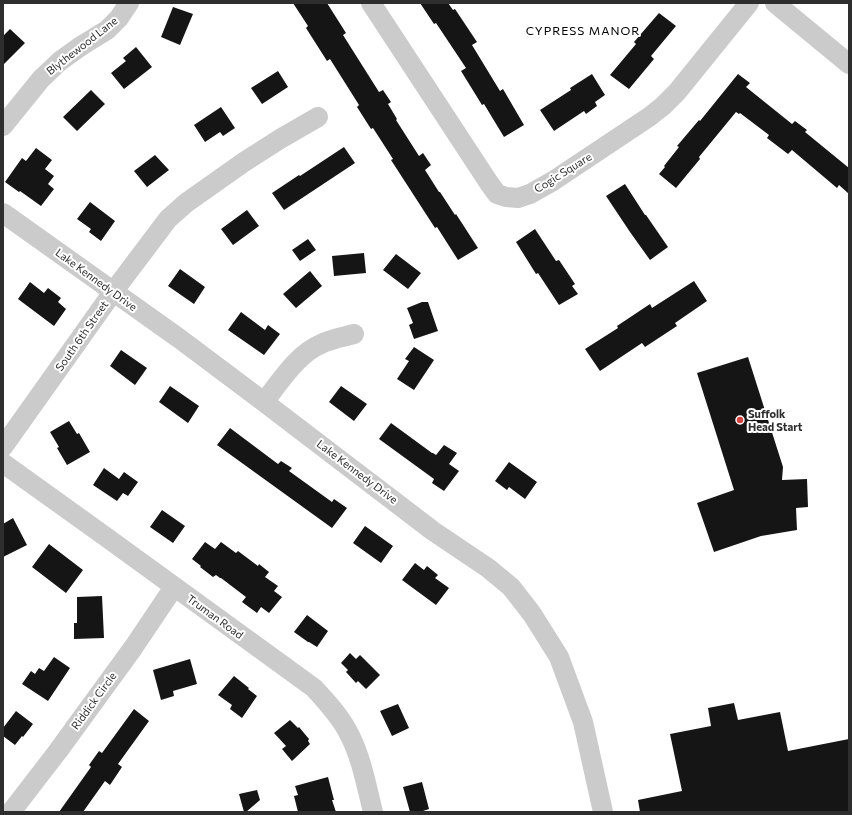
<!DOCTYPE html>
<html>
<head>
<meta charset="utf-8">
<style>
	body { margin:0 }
	#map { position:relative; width:852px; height:815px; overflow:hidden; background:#fff; font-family:Commissioner,sans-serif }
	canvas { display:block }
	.frame { position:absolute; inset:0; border:4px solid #2e2e2e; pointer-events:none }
</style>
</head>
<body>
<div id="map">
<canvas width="852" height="815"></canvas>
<div class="frame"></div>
</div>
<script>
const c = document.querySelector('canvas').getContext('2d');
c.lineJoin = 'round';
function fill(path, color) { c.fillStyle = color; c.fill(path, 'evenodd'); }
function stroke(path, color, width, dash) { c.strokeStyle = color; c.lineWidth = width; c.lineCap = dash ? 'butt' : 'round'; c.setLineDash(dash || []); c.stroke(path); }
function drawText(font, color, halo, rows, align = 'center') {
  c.font = font + ' Commissioner,sans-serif'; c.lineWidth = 4; c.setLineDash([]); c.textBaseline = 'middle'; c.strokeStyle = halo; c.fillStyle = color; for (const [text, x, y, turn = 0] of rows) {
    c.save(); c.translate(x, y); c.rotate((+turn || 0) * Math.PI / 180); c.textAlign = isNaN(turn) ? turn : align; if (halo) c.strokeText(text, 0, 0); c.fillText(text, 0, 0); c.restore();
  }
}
const building = new Path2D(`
	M293 3H327L346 33 343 35 379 92 383 90 391 102 388 104 397 119 396 120 419 156 423 153 431 165 425 170 439 192H440L455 215 456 214 478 248 458 260 437 227 435 228 391 160 393 159 373 128 371 129 357 107 359 105 330 59 327 61 306 28 308 26Z
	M420 3H448L453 10 455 9 477 42 472 45 500 91 503 89 524 125 504 137 484 104 482 105 461 71 466 68 436 23 434 24Z
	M173 7 193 14 180 45 161 37Z
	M659 13 676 26 651 56 654 59 629 89 610 75 636 44 634 42Z
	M10 29 25 43 3 65V36Z
	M136 47 152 67 124 89 111 73 126 61 123 58Z
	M278 71 288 87 262 104 251 88Z
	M592 74 605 95 595 102 597 106 586 114 584 111 554 131 540 110 571 90 570 88Z
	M738 74 750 83 746 87 792 124 795 121 807 130 805 132 849 168V194L839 185 837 188 792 150 788 154 767 138 769 135 740 113 739 114 736 112 699 157 700 159 676 188 659 174 665 167 664 166 679 147 677 146 699 120 700 121Z
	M91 90 105 104 77 131 63 117Z
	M221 107 235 128 223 136 220 132 205 142 194 125Z
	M344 147 355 163 284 210 272 193 299 175 300 176Z
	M36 148 52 160 45 169 54 176 48 184 54 189 41 206 20 191 19 192 5 182 22 158 26 161Z
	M155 155 169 170 147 187 134 171Z
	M625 184 645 215H646L668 247 650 260 630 232 606 196Z
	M90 202 115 221 101 241 89 232 91 229 77 219Z
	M247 210 259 226 233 245 221 229Z
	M535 229 556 261 559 260 575 284 572 286 578 294 559 305 538 273 536 274 516 242Z
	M308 239 316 250 300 261 292 250Z
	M364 253 366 273 334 276 332 256Z
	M396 254 421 273 408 289 383 270Z
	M180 269 205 287 194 304 168 286Z
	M310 271 322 286 296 308 283 294Z
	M694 281 707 301 675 323 677 326 645 347 642 343 600 371 585 349 618 328 617 326 650 304 652 308Z
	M30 282 44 293 48 288 61 298 58 302 66 309 54 326 18 299Z
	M422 302H428L438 331 414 339 409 325 413 323 407 308Z
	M241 312 265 330 268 325 280 334 264 355 228 330Z
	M414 347 434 360 414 390 397 379 409 361 405 359Z
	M121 350 147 368 135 385 110 366Z
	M748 357 783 467 782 480 807 479 808 507 796 508 797 530 761 536 714 552 697 503 734 490 697 373Z
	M170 386 199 406 188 423 159 402Z
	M341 386 367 404 354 421 329 402Z
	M69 421 77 434 79 433 90 452 67 465 57 448 59 447 50 432Z
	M391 423 432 453H433L436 455 444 445 457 453 449 464 459 471 444 491 432 483 434 479 379 439Z
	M230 428 278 464 281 461 292 468 289 471 332 502 334 499 347 508 332 528 217 445Z
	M509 462 537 482 525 499 509 487 507 490 495 481Z
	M104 468 119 479 124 472 138 482 128 496 123 493 117 501 93 485Z
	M162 510 185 526 173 543 150 527Z
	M13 518 27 545 3 557V524Z
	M365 526 393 546 381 563 353 543Z
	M205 542 215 549 221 542 236 553 238 551 258 566 259 564 269 572 265 577 278 586 274 591 282 597 269 613 261 607 257 613 242 602 246 597 221 578H220L216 575 213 577 200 567 201 566 192 559Z
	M49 544 83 570 66 593 32 567Z
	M415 563 424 570 427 566 438 575 435 578 449 588 436 605 402 580Z
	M102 596 104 638 74 639V623H77V597Z
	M307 615 328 631 317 647 309 642H308L294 632Z
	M350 653 356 659 360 655 380 675 366 689 358 681 356 683 346 672 348 670 341 663Z
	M54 657 70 668 48 701 22 684 31 671 35 674 39 668 44 671Z
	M190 659 197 684 173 691 174 696 161 700 153 670Z
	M234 676 249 688 248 689 257 696 242 718 230 709 232 705 218 695Z
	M734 703 738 720 780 712 788 751 849 739V812H640L638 800 682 791 670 734 711 726 708 708Z
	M398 704 409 728 392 736 380 711Z
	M134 709 149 721 118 764 122 767 110 785 105 781 83 812H59L91 767 89 765 99 751 102 753Z
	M16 711 33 724 23 737 22 736 15 745 3 736V728Z
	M290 720 298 728 299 727 309 739 308 741 310 744 292 761 282 749 286 746 274 733Z
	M328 777 334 800H332L336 812H298L294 796 298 795 295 786Z
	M422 782 429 809 420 812H410L403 787Z
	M257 790 260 800 246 812H244L239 794Z`);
const minor = new Path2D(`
	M371 3 489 183 497 194 506 197 518 198 530 194 553 181 649 117 663 106 677 92 749 3
	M775 3 849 64
	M3 126 41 79 60 61 81 46 107 30 119 18 129 3
	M3 213 180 339 264 402 433 531 488 568 511 587 532 614 559 657 583 722 603 812
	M264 402C280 382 297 354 321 344 331 339 343 337 354 334
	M3 447 113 292 168 219 186 203 244 162 280 139 318 117
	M3 463 106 537 314 688C326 701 338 714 347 730 361 755 366 784 373 812
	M11 812 58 751 133 648 174 587`);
const markers = [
	[740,420,4,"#d44244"]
];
const streetNames = [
	["Blythewood Lane",82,46,-38],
	["Cogic Square",563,173,-32],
	["Lake Kennedy Drive",96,280,36],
	["South 6th Street",82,336,-55],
	["Lake Kennedy Drive",357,472,37],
	["Truman Road",215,617,36],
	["Riddick Circle",94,701,-54]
];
const poiNames = [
	["Suffolk",748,414],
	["Head Start",748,427]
];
const neighbourhoodNames = [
	["CYPRESS MANOR",583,31]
];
fill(building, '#151515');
stroke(minor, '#cbcbcb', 20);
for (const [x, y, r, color] of markers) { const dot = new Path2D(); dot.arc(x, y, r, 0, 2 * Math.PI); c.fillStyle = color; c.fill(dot); stroke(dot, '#fff', 1.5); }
drawText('11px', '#2e2e2e', '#fff', streetNames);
drawText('bold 11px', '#2e2e2e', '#fff', poiNames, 'left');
c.letterSpacing = '1px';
drawText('12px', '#000', '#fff', neighbourhoodNames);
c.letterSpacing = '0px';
</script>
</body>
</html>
